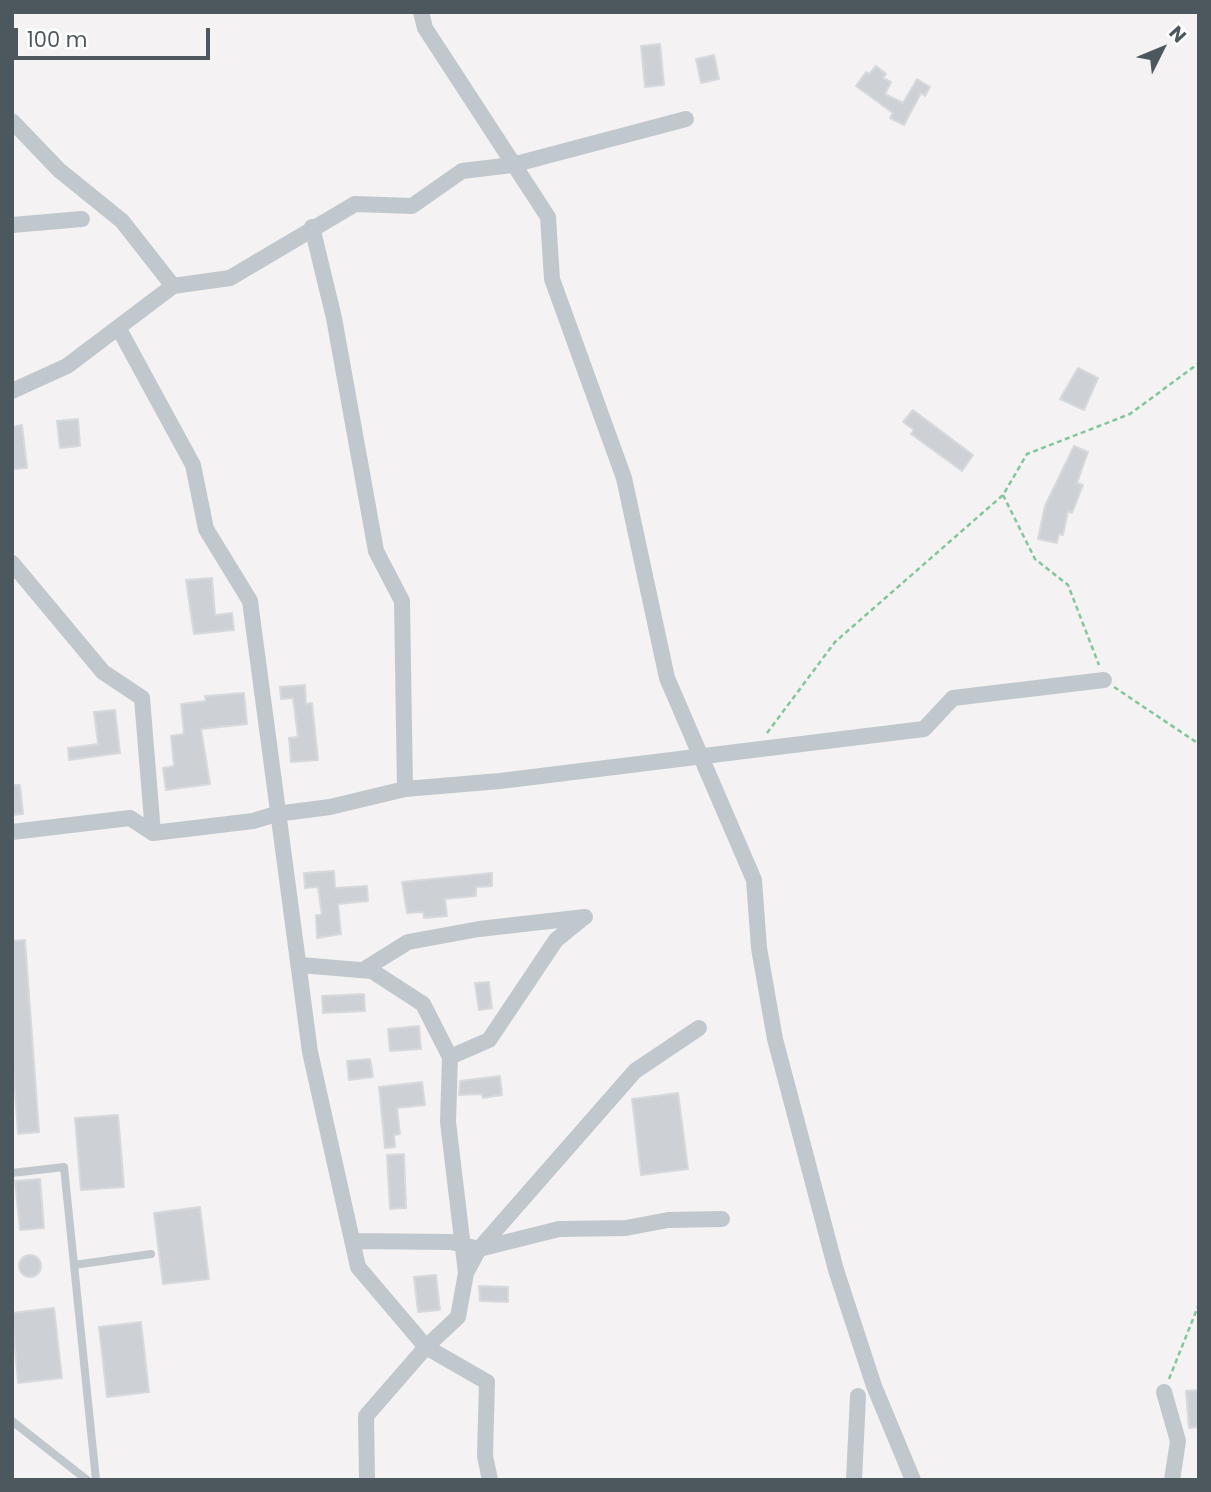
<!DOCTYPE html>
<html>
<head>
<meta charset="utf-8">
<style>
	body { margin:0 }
	#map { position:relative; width:1211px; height:1492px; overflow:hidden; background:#f4f2f3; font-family:Poppins,sans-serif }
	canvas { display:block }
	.frame { position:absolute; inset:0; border:14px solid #4c585e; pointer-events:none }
	.north { position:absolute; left:1127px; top:14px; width:70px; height:70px; -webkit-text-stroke:5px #fff; paint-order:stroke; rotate:47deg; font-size:19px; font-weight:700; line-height:28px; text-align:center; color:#4c585e }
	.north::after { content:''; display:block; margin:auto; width:24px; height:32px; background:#4c585e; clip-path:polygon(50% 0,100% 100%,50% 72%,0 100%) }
	.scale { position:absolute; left:14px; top:28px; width:196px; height:32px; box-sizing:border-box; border:4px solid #4c585e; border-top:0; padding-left:9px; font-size:21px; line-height:24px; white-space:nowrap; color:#4c585e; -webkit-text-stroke:5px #fff; paint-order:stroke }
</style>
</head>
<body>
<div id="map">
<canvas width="1211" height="1492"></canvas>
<div class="frame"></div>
<div class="north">N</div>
<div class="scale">100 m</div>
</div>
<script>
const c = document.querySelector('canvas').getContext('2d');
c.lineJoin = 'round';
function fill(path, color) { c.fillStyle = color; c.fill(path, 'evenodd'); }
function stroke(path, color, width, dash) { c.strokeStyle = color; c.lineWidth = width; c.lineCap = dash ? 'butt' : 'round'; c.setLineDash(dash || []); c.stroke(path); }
const building = new Path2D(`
	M660 44 664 85 645 87 641 46Z
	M714 55 719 79 701 83 696 59Z
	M876 66 886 74 883 78 891 82 885 94 903 103 917 79 930 87 925 96 921 93 904 125 890 118 893 113 856 86 866 72 869 74Z
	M1078 368 1098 378 1084 410 1060 399Z
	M913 410 973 455 962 471 911 434 914 430 903 422Z
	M78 419 80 446 60 448 57 421Z
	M22 425 27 468 12 469V427Z
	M1074 446 1088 452 1077 483 1083 485 1072 513 1068 511 1063 535 1059 534 1057 543 1038 539 1045 506Z
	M212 578 215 615 232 613 234 630 194 634 186 580Z
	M305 685 306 704 312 703 318 760 291 762 289 738 298 737 293 698 281 699 280 687Z
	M244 693 247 724 201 729 210 784 166 790 163 768 174 766 171 736 184 734 181 704 206 701 205 696Z
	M115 710 120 753 69 760 68 748 98 744 94 712Z
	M12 785H20L23 814 12 815Z
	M334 871 335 888 367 886 368 901 338 904 341 934 317 938 316 915H322L318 887 305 888 304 873Z
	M492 873V886L476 887V896L445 899 447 916 424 918 423 912 407 913 402 882Z
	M25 940 39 1132 18 1134 12 1049V941Z
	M489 982 492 1008 479 1010 475 983Z
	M364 994 365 1011 323 1013 322 996Z
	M419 1026 421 1049 390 1051 388 1029Z
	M370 1059 373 1077 349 1080 347 1061Z
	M500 1076 502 1095 483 1098 482 1094 459 1095 460 1081Z
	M422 1082 425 1105 397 1108 400 1134 394 1135 395 1147 385 1148 379 1087Z
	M678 1093 688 1169 641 1175 632 1099Z
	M118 1115 124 1187 81 1190 75 1118Z
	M404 1154 406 1208 390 1209 387 1155Z
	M40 1179 44 1228 20 1230 15 1181Z
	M200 1207 209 1279 163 1284 154 1213Z
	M19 1266a11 11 0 1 1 22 0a11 11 0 1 1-22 0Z
	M436 1275 440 1310 418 1312 414 1277Z
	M479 1286 508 1287V1302L480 1301Z
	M54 1308 62 1378 18 1383 12 1313Z
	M141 1322 149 1392 107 1397 99 1327Z
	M1199 1390V1427L1189 1428 1186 1391Z`);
const path = new Path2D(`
	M1003 495 1035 559 1068 585 1099 665
	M1114 687 1199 744
	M767 733 835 642 1003 495 1027 454 1130 414 1199 363
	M1169 1379 1199 1304`);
const lane = new Path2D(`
	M12 1173 64 1167 96 1480
	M74 1265 151 1254
	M12 1421 87 1480`);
const street = new Path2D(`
	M421 12 425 28 548 217 552 279 624 478 667 678 754 880 759 948 775 1039 836 1270 874 1386 913 1480
	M12 121 59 170 122 221 173 286
	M12 225 82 219
	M312 227 334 318 376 551 402 601 405 789
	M119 329 193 465 206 529 250 601 310 1052 358 1267 426 1347 487 1382 485 1456 490 1480
	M12 391 67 366 173 286 230 278 355 204 412 206 462 171 512 165 686 119
	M12 563 103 672 142 698 153 833
	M12 832 130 818 153 833 253 821 276 814 330 807 405 789 500 781 924 729 953 698 1104 680
	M300 965 372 971 423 1004 450 1057 448 1122 466 1273
	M363 970 408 942 479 929 585 917
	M450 1057 489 1040 556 940 583 918
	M352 1241 451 1242 479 1249 559 1229 626 1228 668 1220 722 1219
	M1164 1392 1178 1441 1172 1480
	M367 1480 366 1416 426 1347 458 1317 466 1273 479 1249 635 1071 699 1028
	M854 1480 858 1396`);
fill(building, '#cdd0d4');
stroke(building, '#d7d9dd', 2);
stroke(path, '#82c799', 2.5, [5, 3.5]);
stroke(lane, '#c0c8cd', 8);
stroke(street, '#c0c8cd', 16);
</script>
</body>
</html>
